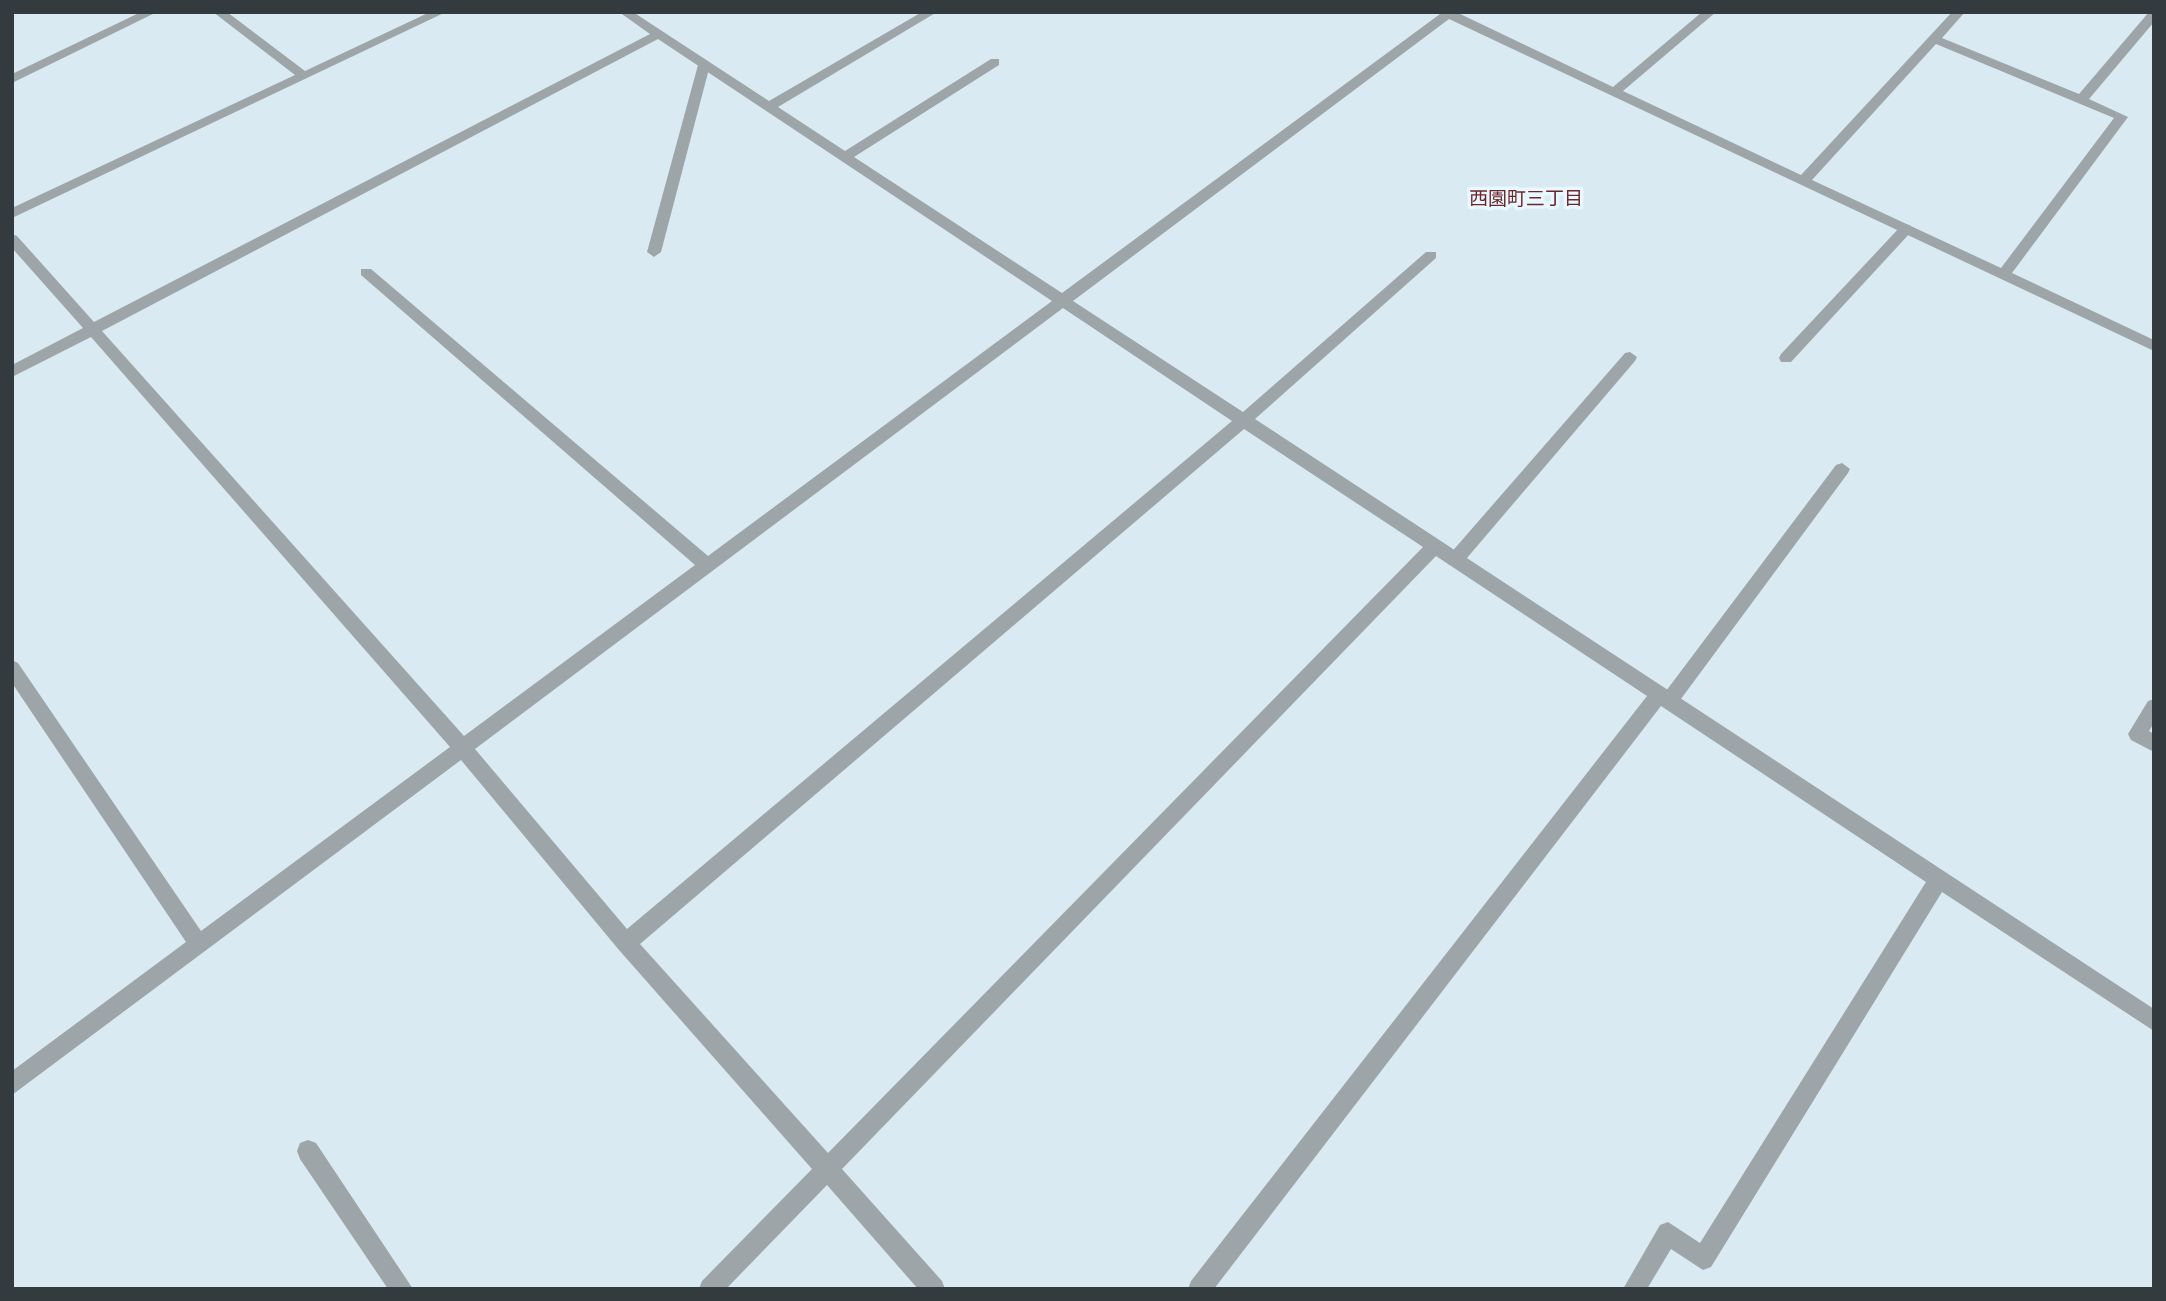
<!DOCTYPE html>
<html>
<head>
<meta charset="utf-8">
<style>
	body { margin:0 }
	#map { position:relative; width:2166px; height:1301px; overflow:hidden; background:#d9eaf3; font-family:"Titillium Web",sans-serif }
	canvas { display:block }
	.frame { position:absolute; inset:0; border:14px solid #343b3f; pointer-events:none }
</style>
</head>
<body>
<div id="map">
<canvas width="2166" height="1301"></canvas>
<div class="frame"></div>
</div>
<script>
const c = document.querySelector('canvas').getContext('2d');
c.lineJoin = 'round';
function fill(path, color) { c.fillStyle = color; c.fill(path, 'evenodd'); }
function drawText(font, color, halo, rows, align = 'center') {
  c.font = font + ' "Titillium Web","Noto Sans JP",sans-serif'; c.lineWidth = 7; c.setLineDash([]); c.textBaseline = 'middle'; c.strokeStyle = halo; c.fillStyle = color; for (const [text, x, y, turn = 0] of rows) {
    c.save(); c.translate(x, y); c.rotate((+turn || 0) * Math.PI / 180); c.textAlign = isNaN(turn) ? turn : align; if (halo) c.strokeText(text, 0, 0); c.fillText(text, 0, 0); c.restore();
  }
}
const service = new Path2D(`
	M704 61 710 65 661 252 654 257 647 252 698 65Z
	M1906 224 1911 226V232L1791 362H1781L1779 358 1781 354 1901 226Z
	M1630 352 1637 357 1635 361 1461 565H1449L1447 560 1449 555 1625 353Z
	M1842 463 1850 469 1848 473 1675 707 1669 709 1663 707 1660 701 1663 695 1836 465Z
	M308 1140 316 1143 413 1289H388L300 1159 297 1151 300 1143Z`);
const minor = new Path2D(`
	M141 12H157L12 83V74Z
	M213 12H227L305 71 430 12H446L12 218V208L295 75Z
	M619 12H633L769 101 922 12H937L778 107 845 151 991 59H999V65L854 157 1062 293 1440 14 1438 12H1456L1613 87 1702 12H1716L1623 91 1801 175 1952 12H1965L1942 38 2079 94 2149 12H2154V22L2089 99 2128 117 2012 273 2154 340V351L1449 19 1073 301 1243 412 1426 252H1436V258L1255 419 2154 1009V1031L1942 892 1711 1267 1703 1270 1671 1249 1647 1289H1623L1660 1225 1668 1222 1700 1243 1926 882 1661 706 1214 1289H1188L1191 1281 1647 696 1436 556 842 1169 942 1281 945 1289H918L827 1185 726 1289H699L702 1281 812 1169 619 950 461 760 12 1095V1071L186 942 12 683V660L18 663 201 931 450 747 91 337 12 377V365L83 328 12 248V234L17 236 94 322 650 34ZM658 39 1052 301 708 556 371 269H361V275L695 565 464 736 102 331ZM1936 44 2114 118 2001 268 1812 180ZM1063 308 1232 421 627 929 475 749ZM1244 429 1423 547 828 1153 640 944Z
	M2154 699V723L2149 731 2154 734V752L2131 740 2128 734 2148 701Z`);
const farNeighbourhoodnames = [
	["西園町三丁目",1526,200]
];
fill(service, '#9ea5a9');
fill(minor, '#9ea5a9');
drawText('19px', '#6d262b', '#e9f7fe', farNeighbourhoodnames);
</script>
</body>
</html>
